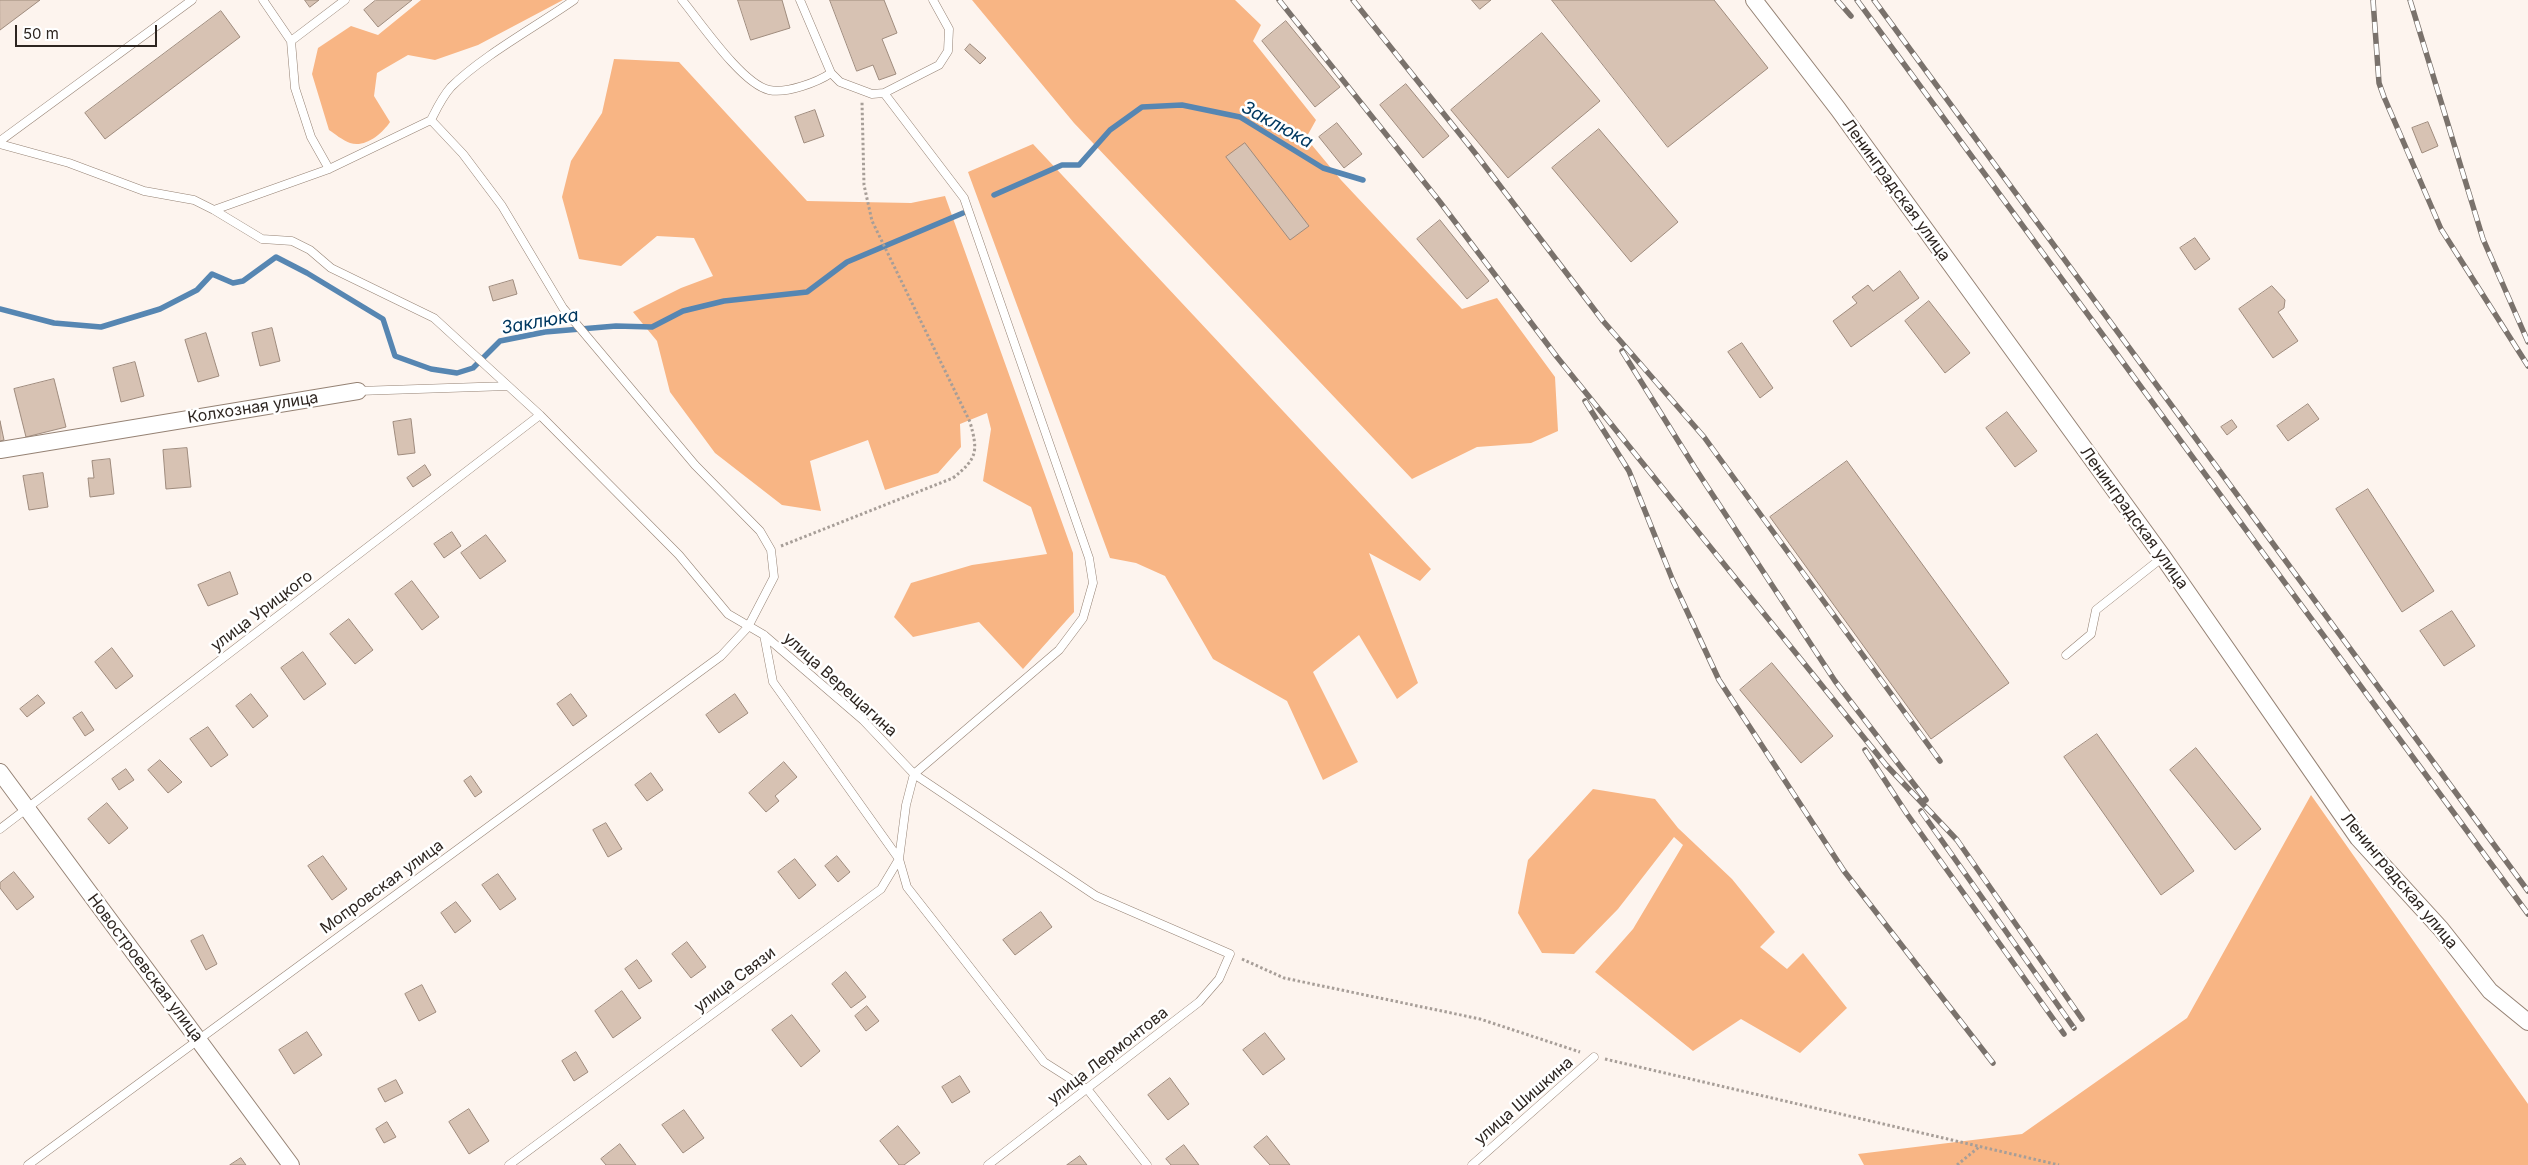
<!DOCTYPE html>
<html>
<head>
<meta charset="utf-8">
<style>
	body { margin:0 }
	#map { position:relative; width:2528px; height:1165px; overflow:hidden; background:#fdf4ee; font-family:Inter,sans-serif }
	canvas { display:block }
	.scale { position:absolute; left:15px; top:25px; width:142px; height:22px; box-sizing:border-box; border:2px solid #2d2520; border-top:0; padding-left:6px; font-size:15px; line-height:18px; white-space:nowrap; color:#2d2520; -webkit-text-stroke:4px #fff; paint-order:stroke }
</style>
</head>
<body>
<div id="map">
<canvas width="2528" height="1165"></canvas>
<div class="scale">50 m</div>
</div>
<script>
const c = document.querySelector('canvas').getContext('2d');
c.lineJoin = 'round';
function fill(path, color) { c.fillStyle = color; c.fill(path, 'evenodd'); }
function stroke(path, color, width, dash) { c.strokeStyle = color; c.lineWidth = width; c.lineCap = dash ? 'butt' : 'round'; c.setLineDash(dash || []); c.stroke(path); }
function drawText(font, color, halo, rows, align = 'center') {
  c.font = font + ' Inter,sans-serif'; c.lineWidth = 5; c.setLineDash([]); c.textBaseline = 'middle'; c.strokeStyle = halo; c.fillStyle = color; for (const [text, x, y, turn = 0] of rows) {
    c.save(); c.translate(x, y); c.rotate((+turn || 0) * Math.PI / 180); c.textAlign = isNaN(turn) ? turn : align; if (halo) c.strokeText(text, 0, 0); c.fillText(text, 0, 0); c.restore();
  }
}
const green = new Path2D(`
	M421 0H563L478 45 435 60 408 55 377 73 374 96 390 122C382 134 365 148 350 143 342 140 335 134 329 130L312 74 318 48 351 26 378 35Z
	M972 0H1235L1261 25 1253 41 1316 120 1306 138 1341 180 1462 309 1497 298 1555 377 1558 431 1531 443 1477 447 1412 479 1074 123Z
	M614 59 679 62 807 201 911 203 945 196 1073 553 1074 612 1023 669 979 622 913 637 894 617 911 583 972 565 1047 554 1031 507 983 481 991 429 987 413 960 424 961 447 938 473 885 490 868 440 810 461 821 511 782 505 715 453 670 392 657 341 633 312 681 288 713 276 694 238 657 236 621 266 579 259 562 197 571 161 602 113Z
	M1033 144 1431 569 1420 581 1369 553 1418 683 1397 699 1359 635 1313 672 1358 762 1323 780 1287 701 1213 659 1165 576 1136 563 1110 558 968 172Z
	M1593 789 1655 799 1678 828 1732 879 1775 932 1760 947 1787 969 1803 953 1847 1008 1800 1053 1741 1019 1693 1051 1595 972 1633 929 1683 845 1674 837 1618 909 1574 954 1542 953 1518 913 1528 860Z
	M2311 795 2528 1104V1165H1864L1858 1154 2022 1134 2187 1018Z`);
const stream = new Path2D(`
	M994 195 1062 165H1079L1110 130 1142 107 1182 105 1240 117 1323 168 1363 180
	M0 309 54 323 101 327 160 309 197 290 212 274 233 283 243 281 276 257 307 273 383 319 395 356 431 369 457 373 473 368 500 341 545 332 616 326 652 327 683 311 724 301 807 292 847 262 963 213`);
const building = new Path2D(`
	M0 0H40L0 30Z
	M305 0H319L310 7Z
	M376 0H412L378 27 364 10Z
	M738 0H782L790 28 751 40Z
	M830 0H884L897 33 882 39 896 74 879 80 873 65 857 71Z
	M1472 0H1491L1480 9Z
	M1552 0H1714L1768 68 1668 147Z
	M221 11 240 37 105 139 85 113Z
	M1286 21 1340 87 1315 107 1262 41Z
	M1542 33 1600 101 1508 178 1451 110Z
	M970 44 986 58 980 64 965 50Z
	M1406 84 1449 136 1423 158 1380 105Z
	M815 110 824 136 804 143 795 117Z
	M2428 122 2438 146 2422 153 2412 128Z
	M1337 123 1362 154 1344 168 1319 137Z
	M1599 129 1678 222 1631 262 1552 168Z
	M1245 143 1309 226 1290 240 1226 157Z
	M1440 220 1489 281 1467 299 1417 239Z
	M2195 238 2210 259 2195 270 2180 248Z
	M1900 271 1919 298 1851 347 1833 321 1857 303 1852 297 1868 285 1873 291Z
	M513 280 517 294 493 301 489 287Z
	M2272 286 2285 300 2284 308 2278 312 2298 341 2273 358 2239 309Z
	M1929 301 1970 353 1945 373 1905 321Z
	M272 328 280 361 260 366 252 333Z
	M206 333 219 376 198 382 185 340Z
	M1742 343 1773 388 1760 398 1728 352Z
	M135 362 144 396 121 402 113 368Z
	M54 379 66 427 26 437 14 389Z
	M2308 404 2319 419 2288 441 2277 426Z
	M2007 412 2037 451 2015 467 1986 428Z
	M411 419 415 453 398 455 393 422Z
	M2232 420 2237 427 2227 435 2221 427Z
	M0 421 4 440 0 441Z
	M187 448 191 487 166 489 163 450Z
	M110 459 114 494 90 497 88 478H94L92 461Z
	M1847 461 2009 683 1931 739 1770 517Z
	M425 465 431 475 413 487 407 478Z
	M43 473 48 507 29 510 23 476Z
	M2368 489 2434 591 2402 612 2336 509Z
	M452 532 461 546 444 558 434 544Z
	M486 535 506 561 480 579 461 553Z
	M230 572 238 594 208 606 198 585Z
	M412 581 439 617 422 630 395 594Z
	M2452 611 2475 646 2444 666 2420 631Z
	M349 619 373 650 355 664 330 634Z
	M112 648 133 676 116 689 95 662Z
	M303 652 326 684 304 700 281 668Z
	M1772 663 1833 736 1801 763 1740 690Z
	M251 694 268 716 253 728 236 706Z
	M571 694 587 716 573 726 557 704Z
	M735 694 748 713 719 733 706 715Z
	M38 695 45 703 27 717 20 709Z
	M82 712 94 730 85 736 73 718Z
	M208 727 228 755 211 767 190 739Z
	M2097 734 2194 871 2161 895 2064 757Z
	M2196 748 2261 829 2235 850 2170 770Z
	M160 760 182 782 168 793 148 770Z
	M784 762 797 777 775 796 779 801 766 812 749 793Z
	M126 769 134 780 119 790 112 779Z
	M651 773 663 790 647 801 635 785Z
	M471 776 482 792 475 797 464 781Z
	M107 803 128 828 109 844 88 819Z
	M606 823 622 849 608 857 593 830Z
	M323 856 347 889 332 900 308 866Z
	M837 856 850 872 838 882 825 866Z
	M795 859 816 885 799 899 778 872Z
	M14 872 34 897 17 910 0 888V883Z
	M498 874 516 899 500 910 482 885Z
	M456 902 471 921 455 933 441 913Z
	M1041 912 1052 927 1015 955 1003 940Z
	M203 935 217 964 206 970 191 941Z
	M687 942 706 967 691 978 672 954Z
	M637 960 652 981 639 989 625 969Z
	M846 972 866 997 851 1008 832 984Z
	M422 985 436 1012 419 1021 405 994Z
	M622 991 641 1018 613 1038 595 1011Z
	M867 1006 879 1021 866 1031 855 1016Z
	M792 1015 820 1051 801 1067 772 1030Z
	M307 1032 322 1055 294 1074 279 1050Z
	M1265 1033 1285 1059 1263 1075 1243 1050Z
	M576 1052 588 1072 574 1081 562 1061Z
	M960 1076 970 1092 952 1103 942 1087Z
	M1170 1078 1189 1104 1168 1120 1148 1095Z
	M396 1080 403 1093 385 1102 378 1089Z
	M469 1109 489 1141 469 1154 449 1122Z
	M684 1110 704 1138 683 1153 662 1125Z
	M387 1122 396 1137 384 1143 376 1129Z
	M898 1126 920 1153 904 1165H899L880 1141Z
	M1267 1136 1290 1165H1270L1254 1147Z
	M620 1144 636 1165H606L601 1159Z
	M1184 1145 1199 1165H1171L1166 1159Z
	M1080 1156 1087 1165H1067Z
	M241 1158 246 1165H230Z`);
const path = new Path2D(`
	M781 546 953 478C978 458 978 451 970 422L872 221 864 185 862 102
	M1242 959 1284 978 1480 1019 1580 1052
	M1605 1059 2059 1165
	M1957 1165 1979 1147`);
const service = new Path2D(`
	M263 0 291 41 345 0
	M682 0C701 23 742 84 769 90 786 94 818 82 831 73
	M800 0 831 73 840 82 872 94 884 93 939 65 948 51 949 29 933 0
	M291 41 295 88 311 137 329 169
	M0 141 192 0
	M0 144 69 163 144 191 194 200 214 210 329 169 431 120C437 108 442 97 451 87 482 56 537 26 574 0
	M214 210 262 239 292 241 310 250 331 268 434 318 540 415 679 555 728 614 764 635 863 720 914 774 1096 896 1230 954 1219 979 1199 1002 988 1165
	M358 391 508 386
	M764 635 773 682 899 859 907 887 1044 1062 1088 1090 1147 1165
	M2066 655 2091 634 2096 610 2163 557
	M0 829 540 415
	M28 1165 721 656 748 627 774 577 771 550 760 531 695 465 563 308 502 206 463 154 431 120
	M509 1165 881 889 899 859 906 805 914 774 1059 650 1083 618 1093 583 1089 558 964 198 884 93
	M1472 1165 1594 1057`);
const minor = new Path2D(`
	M1754 0 1838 109 2163 557 2358 838 2441 929 2490 991 2528 1022
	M0 450 358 391
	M0 772 291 1165`);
const rail = new Path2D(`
	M1279 0 1440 202 1557 357 1886 765 1957 840 2082 1019
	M1353 0 1475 153 1603 321 1704 437 1940 761
	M1837 0 1851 16
	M1857 0 2528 914
	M1874 0 2528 891
	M2373 0 2379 83 2384 97 2441 229 2528 366
	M2410 0 2483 239 2528 342
	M1622 351 1695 468 1835 681 1926 800
	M1585 401 1629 471 1673 581 1719 680 1844 871 1993 1063
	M1865 750 1907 814 2064 1034
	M1921 811 2074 1028`);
const streetNames = [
	["Ленинградская улица",1896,190,54],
	["Колхозная улица",253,408,-9],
	["Ленинградская улица",2134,518,54],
	["улица Урицкого",262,611,-37],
	["улица Верещагина",840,685,42],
	["Ленинградская улица",2399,881,50],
	["Мопровская улица",382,887,-36],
	["Новостроевская улица",145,968,53],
	["улица Связи",735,980,-37],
	["улица Лермонтова",1108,1056,-38],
	["улица Шишкина",1524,1101,-41]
];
const waterNames = [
	["Заклюка",1277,125,29],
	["Заклюка",540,322,-10]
];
fill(green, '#f8b584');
stroke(stream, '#5686b2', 5.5);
fill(building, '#d7c2b3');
stroke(building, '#9f8b7d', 1);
stroke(service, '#958274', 9);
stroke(minor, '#958274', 18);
stroke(path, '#a79e98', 3, [2.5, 2.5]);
stroke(service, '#fff', 8);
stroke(minor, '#fff', 16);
stroke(rail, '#7a726c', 5.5);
stroke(rail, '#fff', 4, [11]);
drawText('16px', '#2d2520', '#fff', streetNames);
drawText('italic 18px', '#003860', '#fff', waterNames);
</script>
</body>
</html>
